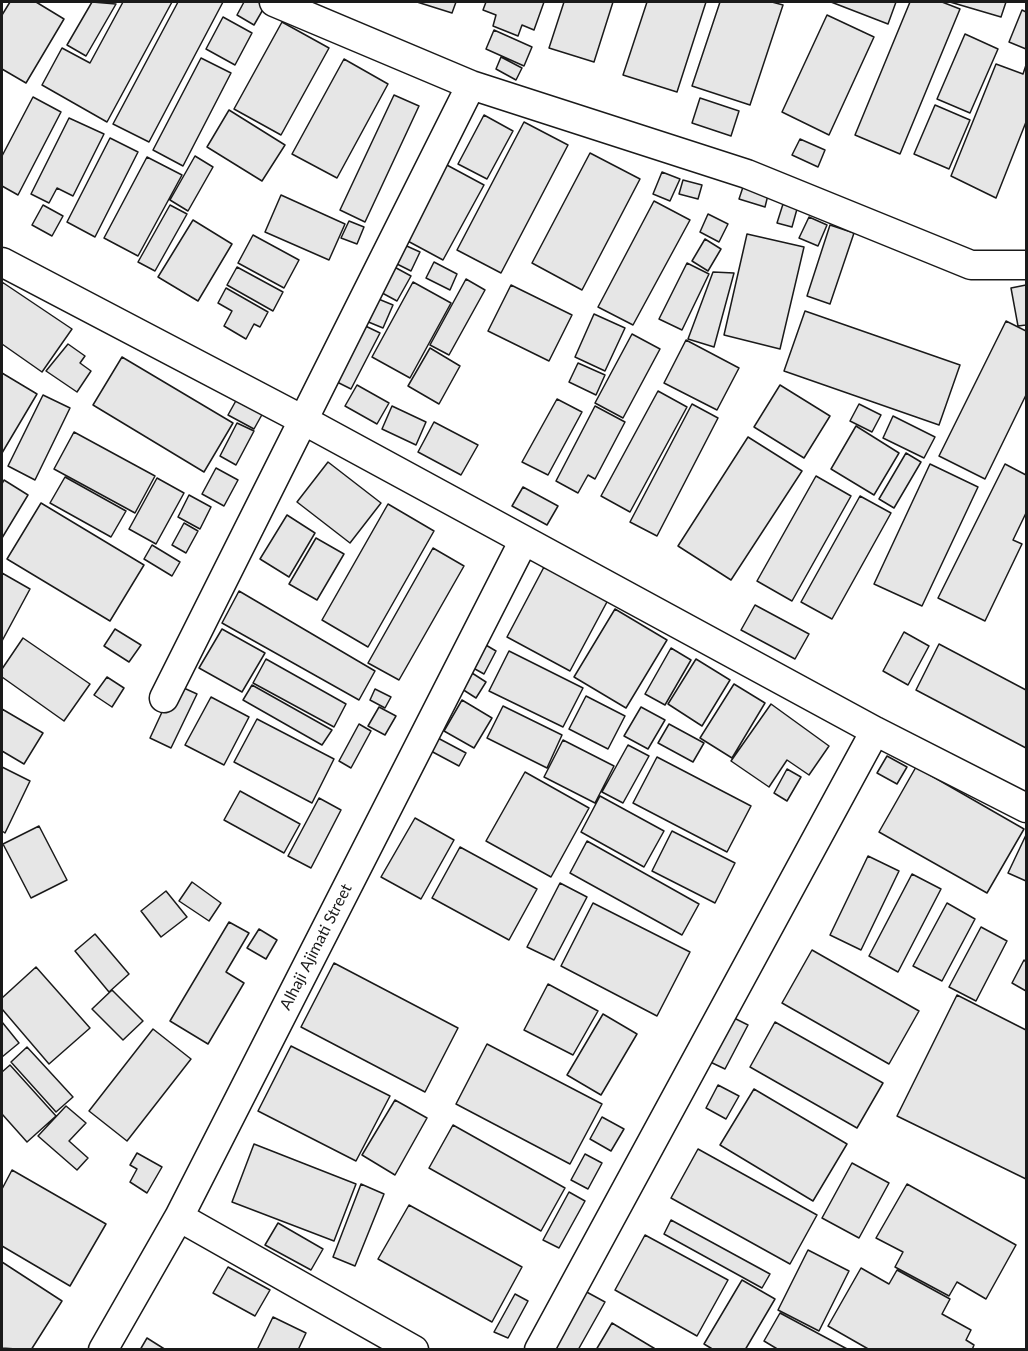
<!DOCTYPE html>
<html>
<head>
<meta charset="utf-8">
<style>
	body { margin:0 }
	#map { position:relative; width:1028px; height:1351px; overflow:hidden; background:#fff; font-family:Lato,sans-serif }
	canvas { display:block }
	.frame { position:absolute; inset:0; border:3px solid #1a1a1a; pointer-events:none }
</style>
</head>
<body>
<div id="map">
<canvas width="1028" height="1351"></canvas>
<div class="frame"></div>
</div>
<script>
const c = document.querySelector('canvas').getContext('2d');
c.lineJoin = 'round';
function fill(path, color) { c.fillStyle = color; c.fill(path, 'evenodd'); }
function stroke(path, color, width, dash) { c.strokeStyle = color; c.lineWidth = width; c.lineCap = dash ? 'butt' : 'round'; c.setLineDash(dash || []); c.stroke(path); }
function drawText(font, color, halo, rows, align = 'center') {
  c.font = font + ' Lato,sans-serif'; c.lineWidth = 4.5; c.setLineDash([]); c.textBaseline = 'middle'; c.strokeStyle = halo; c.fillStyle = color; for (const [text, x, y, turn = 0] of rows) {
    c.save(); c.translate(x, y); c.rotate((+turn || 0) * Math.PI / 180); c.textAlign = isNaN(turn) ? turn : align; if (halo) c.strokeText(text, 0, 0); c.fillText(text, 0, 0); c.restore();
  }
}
const building = new Path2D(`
	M10 2H36L64 19 26 83 2 69V15Z
	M92 2 116 4 86 56 67 45Z
	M123 2H172L107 122 42 85 62 48 90 63Z
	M178 2H223L149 142 113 124Z
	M244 2H258L265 6 254 25 237 15Z
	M417 2H456L452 13Z
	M486 2H544L534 30 522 25 518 36 493 26 496 15 483 10Z
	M564 2H613L594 62 549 48Z
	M647 2H706L677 92 623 75Z
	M720 2H772L783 5 750 105 692 86Z
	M831 2H896L888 24Z
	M910 2H942L960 9 900 154 855 135Z
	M950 2H1006L1001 17Z
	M1022 10 1026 12V49L1009 42Z
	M827 15 874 37 829 135 782 112Z
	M223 17 252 33 235 65 206 49Z
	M282 22 329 48 281 135 234 109Z
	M494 30 532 47 524 66 486 49Z
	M965 34 998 49 970 113 937 99Z
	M501 57 522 68 516 80 496 69Z
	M201 58 231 73 183 166 153 150Z
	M344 59 388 84 337 178 292 154Z
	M996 64 1023 74 1026 65V122L996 198 951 176Z
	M394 95 419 106 365 222 340 210Z
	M33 97 61 112 18 195 2 186V156Z
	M700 98 739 111 731 136 692 123Z
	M935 105 970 120 949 169 914 154Z
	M229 110 285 145 262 181 207 147Z
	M484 115 513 131 487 179 458 164Z
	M69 118 104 134 73 196 57 188 49 203 31 194Z
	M524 122 568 145 501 273 457 250Z
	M110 138 138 152 95 237 67 222Z
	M800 139 825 150 818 167 792 155Z
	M590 153 640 179 582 290 532 263Z
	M195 156 213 167 188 211 170 200Z
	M147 157 182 175 138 256 104 238Z
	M445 164 484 185 443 260 404 239Z
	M662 172 680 179 670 201 653 194Z
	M683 180 702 185 698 199 679 194Z
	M743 187 768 195 765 207 739 199Z
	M281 195 345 224 329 260 265 232Z
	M654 201 690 220 633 325 598 307Z
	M783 204 797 209 792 227 777 223Z
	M43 205 63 216 52 236 32 225Z
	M170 205 187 214 155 271 138 262Z
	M708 214 728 224 719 242 700 232Z
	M809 217 827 225 818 246 799 238Z
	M193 220 232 244 198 301 158 277Z
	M349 221 364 227 357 244 341 238Z
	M830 225 854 233 830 304 807 296Z
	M747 234 804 247 780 349 724 335Z
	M253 235 299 260 284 288 238 263Z
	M705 239 721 249 708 271 692 261Z
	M400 243 420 252 411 271 391 261Z
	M434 262 457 274 450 290 426 278Z
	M387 263 411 276 397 301 373 288Z
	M687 263 709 274 682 330 659 319Z
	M237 267 283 292 273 311 227 285Z
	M713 272 734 273 714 347 688 339Z
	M466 279 485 290 449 355 430 345Z
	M2 282 72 329 42 372 2 344Z
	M413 282 451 303 410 378 372 357Z
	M511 285 572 315 549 361 488 331Z
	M1026 285V325L1018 326 1011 288Z
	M226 288 268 312 260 327 254 324 246 339 224 326 232 311 218 303Z
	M376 298 393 305 383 328 366 321Z
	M805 311 960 365 939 425 784 371Z
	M594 314 625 328 605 371 575 357Z
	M355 321 380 333 351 389 327 377Z
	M1006 321 1026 331V395L985 479 939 456Z
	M632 334 660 349 623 418 595 403Z
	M686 340 739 368 717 410 664 383Z
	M68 344 85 356 80 363 91 371 77 392 46 371Z
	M430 348 460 366 439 404 408 386Z
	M122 357 233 423 204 472 93 405Z
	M578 363 605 375 596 395 569 382Z
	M2 373 37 394 2 453Z
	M357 385 389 403 377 424 345 406Z
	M780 385 830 416 804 458 754 427Z
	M658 391 687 407 630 512 601 496Z
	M43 395 70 408 35 480 8 466Z
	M238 397 264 411 254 429 228 415Z
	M557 399 582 412 548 475 522 462Z
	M692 404 718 418 657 536 630 522Z
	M859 404 881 415 872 432 850 421Z
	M392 406 426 422 416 445 382 429Z
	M595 406 625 422 595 479 588 475 578 493 556 481Z
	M893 416 935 437 924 458 883 438Z
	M434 422 478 445 461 475 418 452Z
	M237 423 254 431 236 465 220 456Z
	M856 426 899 453 874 495 831 469Z
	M74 432 155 476 135 513 54 469Z
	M748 437 802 471 731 580 678 546Z
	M906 453 921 462 894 508 879 499Z
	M328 462 381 503 350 543 297 502Z
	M930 464 978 487 922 606 874 584Z
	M1005 464 1026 475V513L1013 540 1022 544 985 621 938 598Z
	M216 468 238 480 224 506 202 494Z
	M816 476 851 496 792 601 757 581Z
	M65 477 126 511 111 537 50 503Z
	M157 478 184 493 156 544 129 529Z
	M4 480 28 495 2 538V484Z
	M523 487 558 506 547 525 512 506Z
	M189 495 211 507 200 529 178 517Z
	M860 496 891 513 832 619 801 602Z
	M41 503 144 565 110 621 7 559Z
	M388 504 434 531 368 647 322 620Z
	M287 515 315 533 289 577 260 559Z
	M184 523 198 531 186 553 172 545Z
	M316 538 344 554 317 600 289 584Z
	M152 545 180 562 172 576 144 559Z
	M433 548 464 566 399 680 368 663Z
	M544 567 608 600 570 671 507 637Z
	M2 573 30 589 2 641Z
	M239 591 375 671 359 700 222 623Z
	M755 605 809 634 795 659 741 630Z
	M615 609 667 640 626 708 574 677Z
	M115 629 141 645 129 662 104 646Z
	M222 629 265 653 242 692 199 668Z
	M904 632 929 646 908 685 883 671Z
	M23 638 90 684 64 721 2 677V669Z
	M479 641 496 651 484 674 466 664Z
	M939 644 1026 690V748L916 690Z
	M671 648 691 660 665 705 645 694Z
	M509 651 583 688 563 727 489 691Z
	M266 659 346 704 334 727 253 683Z
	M696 659 730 680 702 726 668 704Z
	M472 673 486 682 476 698 462 689Z
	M107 677 124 688 112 707 94 695Z
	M175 684 197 694 171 748 150 738Z
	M734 684 765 703 732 758 700 738Z
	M252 685 332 730 322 745 243 700Z
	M375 689 391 697 385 708 370 700Z
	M586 696 625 716 608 749 569 729Z
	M211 697 249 717 224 765 185 745Z
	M462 700 492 718 474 748 444 731Z
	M771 704 829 746 809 775 787 760 769 787 731 761Z
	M503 706 562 735 547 768 487 738Z
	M379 707 396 716 385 735 368 726Z
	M641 707 665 720 648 749 624 736Z
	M2 709 43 733 24 764 2 751Z
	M257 719 334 759 312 803 234 762Z
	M359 724 371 731 351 768 339 761Z
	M669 724 704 743 693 762 658 743Z
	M436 737 466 753 459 766 429 750Z
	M563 740 614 766 595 803 544 777Z
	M628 745 649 756 623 803 602 792Z
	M887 756 907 767 897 784 877 773Z
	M657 757 751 806 727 852 633 803Z
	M2 767 30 781 5 833 2 831Z
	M916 767 1024 829 987 893 879 832Z
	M787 769 801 777 787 801 774 793Z
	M525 772 589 808 551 877 486 841Z
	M240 791 300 824 284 853 224 820Z
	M600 796 664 831 644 867 581 832Z
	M319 798 341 810 311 868 288 856Z
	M415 818 454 840 421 899 381 877Z
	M39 826 67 880 31 898 3 844Z
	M672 831 735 863 715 903 652 871Z
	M1026 835V881L1008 873Z
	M587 841 699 904 682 935 570 873Z
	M460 847 537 889 509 940 432 898Z
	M868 856 899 871 861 950 830 935Z
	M912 874 941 889 898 972 869 956Z
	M192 882 221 903 209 921 179 901Z
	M560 883 587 897 554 960 527 947Z
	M166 891 187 917 161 937 141 911Z
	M593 903 690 952 657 1016 561 966Z
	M947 903 975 919 942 981 913 966Z
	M229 922 249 933 226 972 244 983 208 1044 170 1021Z
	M981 927 1007 941 976 1001 949 987Z
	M259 929 277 940 266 959 247 948Z
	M95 934 129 974 109 992 75 951Z
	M812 950 919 1011 889 1064 782 1003Z
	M1024 960 1026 962V991L1012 983Z
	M334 963 458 1028 425 1092 301 1027Z
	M36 967 90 1028 49 1064 2 1009V998Z
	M548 984 598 1011 573 1055 524 1030Z
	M112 990 143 1021 123 1040 92 1009Z
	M957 995 1026 1030V1179L897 1116Z
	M603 1014 637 1034 601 1095 567 1075Z
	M730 1016 748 1025 725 1069 706 1060Z
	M2 1022 19 1043 2 1057Z
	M775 1022 883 1083 857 1128 750 1067Z
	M153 1029 191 1059 127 1141 89 1111Z
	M487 1044 602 1104 570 1164 456 1104Z
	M291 1046 390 1096 356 1161 258 1111Z
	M27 1047 73 1097 56 1112 11 1062Z
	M10 1065 56 1116 27 1142 2 1114V1072Z
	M718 1085 739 1096 726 1119 706 1108Z
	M754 1089 847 1144 813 1201 720 1145Z
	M395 1100 427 1118 395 1175 362 1155Z
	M66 1106 86 1123 69 1141 88 1158 77 1170 38 1136Z
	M602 1117 624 1129 611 1151 590 1139Z
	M453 1125 565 1188 541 1231 429 1168Z
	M254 1144 356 1184 334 1241 232 1202Z
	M698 1149 817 1215 790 1264 671 1198Z
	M137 1153 162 1167 147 1193 130 1182 137 1169 130 1165Z
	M585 1154 602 1163 588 1189 571 1180Z
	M852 1163 889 1183 859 1238 822 1218Z
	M12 1170 106 1224 70 1286 2 1246V1189Z
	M361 1184 384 1194 355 1266 333 1257Z
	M907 1184 1016 1245 986 1299 957 1282 949 1296 895 1267 903 1252 876 1238Z
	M569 1192 585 1201 559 1248 543 1240Z
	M409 1205 522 1267 492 1322 378 1259Z
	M671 1220 770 1274 762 1288 664 1234Z
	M278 1223 323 1249 311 1270 265 1245Z
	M645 1235 728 1280 697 1336 615 1290Z
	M808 1250 849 1271 819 1331 778 1310Z
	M2 1262 62 1301 31 1350 2 1348Z
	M228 1267 270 1290 255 1316 213 1293Z
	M861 1268 889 1284 897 1270 950 1299 942 1314 971 1330 966 1340 974 1345 972 1350H870L828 1326Z
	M742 1280 775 1299 745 1350H714L704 1344Z
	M583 1290 605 1302 578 1350H549Z
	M515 1294 528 1301 508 1338 494 1332Z
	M780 1313 849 1350H779L764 1341Z
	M273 1317 306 1333 298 1350H257Z
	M612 1323 657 1350H596Z
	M147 1338 166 1350H140Z`);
const street = new Path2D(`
	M274 2 471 85 747 174 971 265H1026
	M2 262 303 420 875 731 1026 808
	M164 698 471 85
	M179 1217 414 1350
	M103 1350 179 1217 523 542
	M539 1350 875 731`);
const streetNames = [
	["Alhaji Ajimati Street",316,947,-63]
];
fill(building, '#e6e6e6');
stroke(building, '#1a1a1a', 1.5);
stroke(street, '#1a1a1a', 31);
stroke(street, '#fff', 28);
drawText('16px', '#1a1a1a', '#fff', streetNames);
</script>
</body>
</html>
